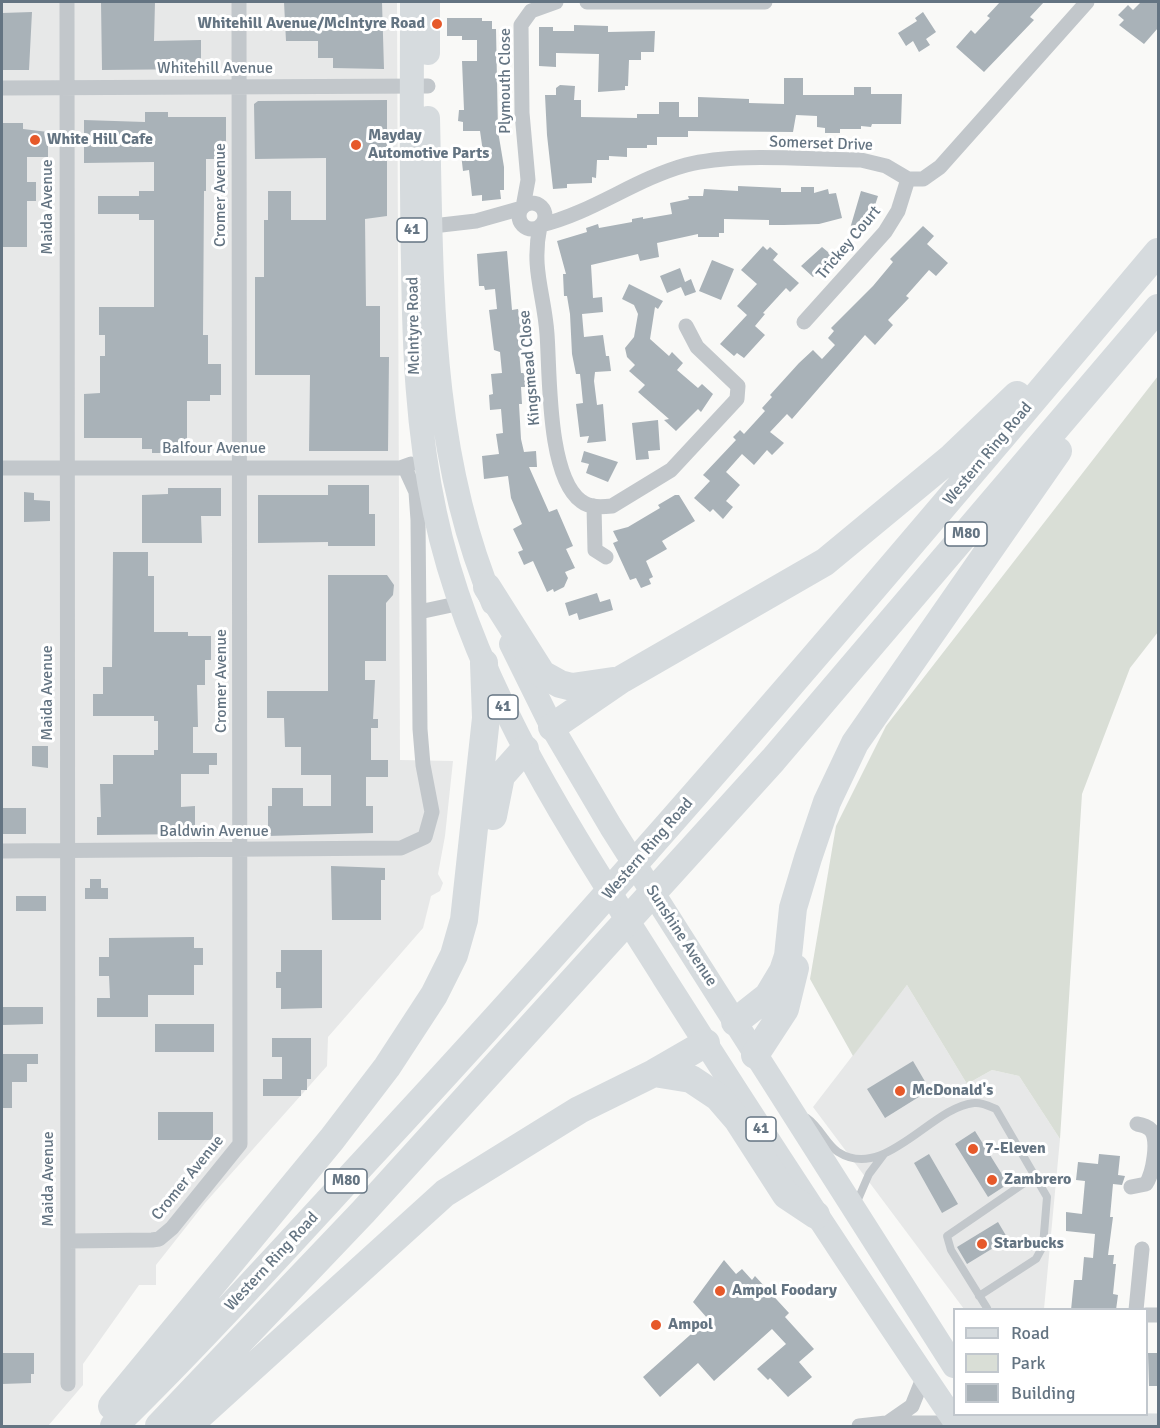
<!DOCTYPE html>
<html>
<head>
<meta charset="utf-8">
<style>
	body { margin:0 }
	#map { position:relative; width:1160px; height:1428px; overflow:hidden; background:#f9f9f7; font-family:Signika,sans-serif }
	canvas { display:block }
	.frame { position:absolute; inset:0; border:3px solid #647482; pointer-events:none }
	.legend { position:absolute; left:953px; top:1308px; width:195px; height:108px; box-sizing:border-box; background:#fff; border:2px solid #c1c7cd; margin:0; padding:8px 10px; list-style:none; font-size:18px; color:#647482 }
	.legend li { display:flex; align-items:center; gap:12px; height:30px }
	.legend b { width:30px; border:2px solid #c1c7cd }
</style>
</head>
<body>
<div id="map">
<canvas width="1160" height="1428"></canvas>
<div class="frame"></div>
<ul class="legend">
<li><b style="height:8px;background:#d6dbde"></b>Road</li>
<li><b style="height:16px;background:#d9ded6"></b>Park</li>
<li><b style="height:16px;background:#a9b2b8"></b>Building</li>
</ul>
</div>
<script>
const c = document.querySelector('canvas').getContext('2d');
c.lineJoin = 'round';
function fill(path, color) { c.fillStyle = color; c.fill(path, 'evenodd'); }
function stroke(path, color, width, dash) { c.strokeStyle = color; c.lineWidth = width; c.lineCap = dash ? 'butt' : 'round'; c.setLineDash(dash || []); c.stroke(path); }
function drawText(font, color, halo, rows, align = 'center') {
  c.font = font + ' Signika,sans-serif'; c.lineWidth = 6; c.setLineDash([]); c.textBaseline = 'middle'; c.strokeStyle = halo; c.fillStyle = color; for (const [text, x, y, turn = 0] of rows) {
    c.save(); c.translate(x, y); c.rotate((+turn || 0) * Math.PI / 180); c.textAlign = isNaN(turn) ? turn : align; if (halo) c.strokeText(text, 0, 0); c.fillText(text, 0, 0); c.restore();
  }
}
const built = new Path2D(`
	M2 2H397L400 760 453 761 445 836 438 874 443 883 440 891 431 896 423 928 328 1037 327 1066 205 1203 156 1265V1285H139L83 1364V1385L48 1426H2Z
	M907 985 967 1084 992 1070 1019 1076 1060 1139 1044 1309H964L813 1107Z`);
const green = new Path2D(`
	M1158 376V632L1130 668 1082 794 1060 1139 1019 1076 992 1070 967 1084 907 985 853 1056 810 979 836 826 886 726Z`);
const building = new Path2D(`
	M101 2H155L154 41 201 40V69L102 70Z
	M284 2H382L384 69 333 68V58H318V41H286Z
	M1000 2H1044L1030 17 1034 20 984 72 956 47 971 30 975 34 990 18 987 16Z
	M1141 2H1158V28L1144 44 1119 25 1124 20 1118 15 1128 5 1133 10Z
	M32 12 29 70H2V13Z
	M923 12 936 32 926 39 930 45 919 52 913 41 906 46 898 33 917 21 915 18Z
	M447 18H482V21H492V29H496L498 131 504 167V190H500L501 199 482 201V195L472 196 469 170 463 171 461 154 483 152 480 131H463V122L458 121 459 110H464L462 61H477V40H462V36H447Z
	M574 25 608 26V32L655 31 654 52H641V60H629L628 86H625V90L598 92 599 54 556 53V67L539 66V27H553V31H574Z
	M784 78H803V95H854V87H871V94H902L901 124H872L871 127 861 126V129H840V133H825V128L817 127V116L796 115 793 132 688 131V137H657V145H647V148H627V157L609 156V160H597L596 178 592 177V183L567 184V188L553 189 547 135 545 95H556V88L560 85 575 86 574 100H581V117L637 118V114H659V102H679V117H698V97L749 99V103L784 104Z
	M387 100V216L365 219 366 306H380V357H389L388 451H309L310 375H255V277H264V220H268V191H291V220H326V158L255 159 254 104 258 101Z
	M145 112H168V117H226V159H206V191H204L203 335H208V364H221V395H210V401H187V449H166V453H152V449H142V438H84V394L100 393V356H105V335H99V307H154V220H139V214H98V196H139V191H154V162L84 163V120L145 122Z
	M2 123H23V129L48 132V157H27V182H36V201H27V247H2Z
	M738 186 781 188V192H801V187H814V193L828 189 829 194 836 193 842 218 819 224 784 225H769V220L724 219V233H719V237H698V234L657 243 659 257 640 261 638 254 591 265 593 298 602 297 603 312 582 314 584 337 603 335 606 356H609L611 371 595 372 594 381 597 405 603 404 606 441 587 443 589 436 580 437 576 404 583 403 581 383 580 374H576L572 354 570 314 567 296H564L563 274H566L557 241 587 232 586 228 598 224 599 228 632 222V219L643 217V219L672 214 670 203 689 199 688 196H703L704 189 738 191Z
	M861 191 878 196 868 227 863 225 860 235 849 232Z
	M923 226 934 236 927 244 948 263 936 276 929 270 906 296 909 298 888 320 893 325 875 345 865 335 792 419 787 414 770 432 784 443 772 455 767 450 754 465 742 454 726 472 740 485 726 501 733 507 723 519 713 509 710 512 694 498 710 481 703 475 736 440 733 437 740 430 744 434 765 411 762 408 772 397 770 395 799 363 813 350 822 359 835 345 828 338 834 331 831 328 873 286 893 262 890 259Z
	M763 246 767 250 770 247 778 254 773 260 799 283 790 292 786 288 763 313 765 314 755 326 765 335 744 358 737 353 734 356 720 344 747 315 737 306 757 284 741 270Z
	M822 247 834 257 813 277 801 266Z
	M507 251 512 310 518 309 524 342 521 343 522 351H519L521 373H524L526 387H521L522 404H519L521 439 524 452 536 451 537 467H529L549 512 557 509 573 546 566 549 575 568 565 572 568 578 564 587 554 592 553 589 547 592 533 561 524 565 518 552 523 550 513 529 522 524 511 498 508 476 484 479 482 456 499 454 496 434 503 433 501 409 490 410 489 395 493 394 491 374 502 373 500 352 494 350 489 310 497 309 495 289 485 290 484 286H479L477 254Z
	M712 260 734 269 721 300 699 291Z
	M680 268 685 282 691 279 696 292 685 296 681 287 667 293 660 276Z
	M629 284 663 301 658 309 655 307 650 339 669 356 672 352 683 363 677 370 698 388 702 384 713 394 701 412 698 409 676 431 664 420 669 419 638 392 645 385 629 371 635 365 627 357 625 348 634 337 638 314 634 305 622 299Z
	M658 420 660 450 648 451 649 459 636 460 632 423Z
	M584 451 618 462 608 482 586 473 589 464 581 462Z
	M328 485H369V514H375V546H328V542L258 543V495H328Z
	M168 488H221V516H201L202 543H142V495L168 494Z
	M24 492 34 493V500L50 501V521L24 522Z
	M675 495H679L695 521 662 541 667 549 646 561 653 577 649 579 651 584 641 588 636 578 630 580 613 543 618 541 613 531 628 527 660 508 658 505Z
	M113 552H148V576H154V632H188V636H211V660H205V685H197L198 727H193V753H217V765H209V774H181V807L195 806V834L97 835V817H101L100 784H113V755H154V750H158V721H154V716H93V694H103V667H112Z
	M328 575H387L394 585 393 595 386 603V661H365V680H375L373 719H378V728H371V760H388V777H366V806H373V833L268 836V806H272V788H303V806H331V775H301V747H285L284 718H267V691H328Z
	M597 593 600 602 610 599 613 610 579 620 577 613 569 616 565 603Z
	M32 746H48V768L32 766Z
	M2 808H26V834H2Z
	M331 866 385 868V880H381V920H332Z
	M90 879H101V888H108V899H85V888H90Z
	M16 896H46V911H16Z
	M194 937V948H203V965H194V995H148V1017H97V998H110L109 976H99V957H109V938Z
	M281 950H322V1008L281 1009V988H276V972H281Z
	M2 1007H43V1024L2 1025Z
	M155 1024H214V1052H155Z
	M272 1038H311V1079H307V1090H301V1096H263V1079H282V1057H272Z
	M2 1054H38V1064H27V1082H12V1108H2Z
	M913 1061 930 1090 885 1118 867 1089Z
	M158 1112H213V1140H158Z
	M975 1131 1008 1184 988 1197 955 1144Z
	M929 1154 958 1204 942 1213 914 1163Z
	M1099 1154 1120 1156 1118 1175 1125 1176 1122 1185 1113 1184 1110 1217H1113L1108 1255H1114L1113 1264H1116L1113 1294 1118 1295 1116 1310H1071L1074 1280H1082L1084 1257 1093 1258 1095 1234 1066 1231V1212L1082 1214 1085 1181 1076 1180 1078 1162 1098 1164Z
	M998 1222 1008 1239 967 1264 957 1247Z
	M724 1260 736 1274 742 1269 752 1280 755 1276 789 1313 785 1317 814 1349 799 1362 812 1377 788 1397 770 1378 768 1380 757 1369 786 1344 772 1329 714 1381 698 1363 660 1397 643 1377 708 1319 693 1302Z
	M2 1353H34V1374H31V1383L2 1384Z
	M1148 1353H1158V1386H1149Z`);
const lane = new Path2D(`
	M807 1118C820 1127 826 1144 838 1152 885 1182 931 1107 974 1103 982 1102 989 1106 996 1109L1047 1197 1043 1246 1036 1259 979 1296
	M856 1204 869 1174 884 1154
	M987 1308 951 1250 947 1236 1036 1175`);
const street = new Path2D(`
	M67 2 68 1384
	M587 2H765
	M2 88 428 86
	M519 216a13 13 0 1 1 26 0a13 13 0 1 1-26 0Z
	M523 207 528 180 522 113 521 25 531 11 556 2
	M541 225C592 213 635 179 686 165 736 152 808 160 861 160L886 166 908 179H923L940 167 1087 2
	M540 226C531 269 544 293 547 334 550 373 547 476 581 501 590 508 602 507 612 506L671 470 737 399 738 386 697 347 686 326
	M424 227 476 221 522 208
	M804 322 885 232 898 211 908 179
	M2 468H400L411 464
	M594 506 595 550 606 557
	M419 612 461 603
	M2 851 401 848 425 837 432 812 423 765 420 729 418 520 416 492 405 468
	M1131 1187 1146 1184C1153 1173 1159 1141 1151 1130 1147 1126 1143 1125 1137 1124
	M68 1241 152 1240 159 1239 172 1228 240 1144 239 2
	M1136 1310 1142 1249
	M1146 1315H1158
	M889 1422 912 1406 924 1376
	M859 1426 886 1423H956`);
const secondary = new Path2D(`
	M990 1423 1158 1424`);
const primary = new Path2D(`
	M412 2C412 88 411 175 413 262 414 347 417 429 435 513 471 684 572 832 664 978 760 1129 858 1279 958 1426
	M428 2V53
	M428 118C432 281 428 450 493 603
	M511 644 552 727 611 827 954 1366
	M956 1423H990`);
const highway = new Path2D(`
	M487 587 542 674 560 684 572 687 613 681
	M552 727 622 679 825 562 952 457 1017 395
	M493 816 501 776 525 749
	M735 1022 768 996 783 971 788 956 793 908 808 858 827 802 855 743 1058 451
	M755 1055 785 1009 795 968
	M654 1073 691 1079 718 1097 737 1119 786 1195 816 1215
	M112 1406 332 1139 387 1067 434 995 454 955 464 920 486 718 484 663
	M114 1426C206 1336 292 1240 380 1145 649 855 904 554 1158 252
	M159 1426 363 1212 773 760 1158 308
	M188 1426 445 1193 579 1110 654 1073 706 1043`);
const markers = [
	[437,24,6,"#e6592a"],
	[35,140,6,"#e6592a"],
	[356,145,6,"#e6592a"],
	[900,1091,6,"#e6592a"],
	[973,1149,6,"#e6592a"],
	[992,1180,6,"#e6592a"],
	[982,1244,6,"#e6592a"],
	[720,1291,6,"#e6592a"],
	[656,1325,6,"#e6592a"]
];
const shields = [
	[412,230,30],
	[966,534,42],
	[503,707,30],
	[761,1129,30],
	[346,1181,42]
];
const shieldNames = [
	["41",412,230],
	["M80",966,534],
	["41",503,707],
	["41",761,1129],
	["M80",346,1181]
];
const poiNames = [
	["Whitehill Avenue/McIntyre Road",425,24,"right"],
	["Mayday",368,136],
	["Automotive Parts",368,154],
	["White Hill Cafe",47,140],
	["McDonald's",912,1091],
	["7-Eleven",985,1149],
	["Zambrero",1004,1180],
	["Starbucks",994,1244],
	["Ampol Foodary",732,1291],
	["Ampol",668,1325]
];
const streetNames = [
	["Whitehill Avenue",215,69],
	["Plymouth Close",506,81,-90],
	["Somerset Drive",821,144,2],
	["Cromer Avenue",221,195,-90],
	["Maida Avenue",48,207,-90],
	["Trickey Court",849,243,-50],
	["McIntyre Road",414,326,-91],
	["Kingsmead Close",530,368,-95],
	["Balfour Avenue",214,449],
	["Western Ring Road",988,454,-50],
	["Cromer Avenue",222,681,-90],
	["Maida Avenue",48,693,-90],
	["Baldwin Avenue",214,832],
	["Western Ring Road",648,849,-49],
	["Sunshine Avenue",681,936,57],
	["Cromer Avenue",188,1178,-51],
	["Maida Avenue",49,1179,-90],
	["Western Ring Road",272,1262,-47]
];
fill(built, '#e7e8e8');
fill(green, '#d9ded6');
fill(building, '#a9b2b8');
stroke(lane, '#c2c7cb', 8);
stroke(street, '#c2c7cb', 15);
stroke(secondary, '#d6dbde', 21);
stroke(primary, '#d6dbde', 24);
stroke(highway, '#d6dbde', 28);
for (const [x, y, r, color] of markers) { const dot = new Path2D(); dot.arc(x, y, r, 0, 2 * Math.PI); c.fillStyle = color; c.fill(dot); stroke(dot, '#fff', 2); }
for (const [x, y, w] of shields) { const box = new Path2D(); box.roundRect(x - w / 2, y - 12, w, 24, 4.5); c.fillStyle = '#fff'; c.fill(box); stroke(box, '#647482', 1.5); }
drawText('bold 15px', '#647482', null, shieldNames);
drawText('bold 16px', '#647482', '#fff', poiNames, 'left');
drawText('16px', '#647482', '#fff', streetNames);
</script>
</body>
</html>
